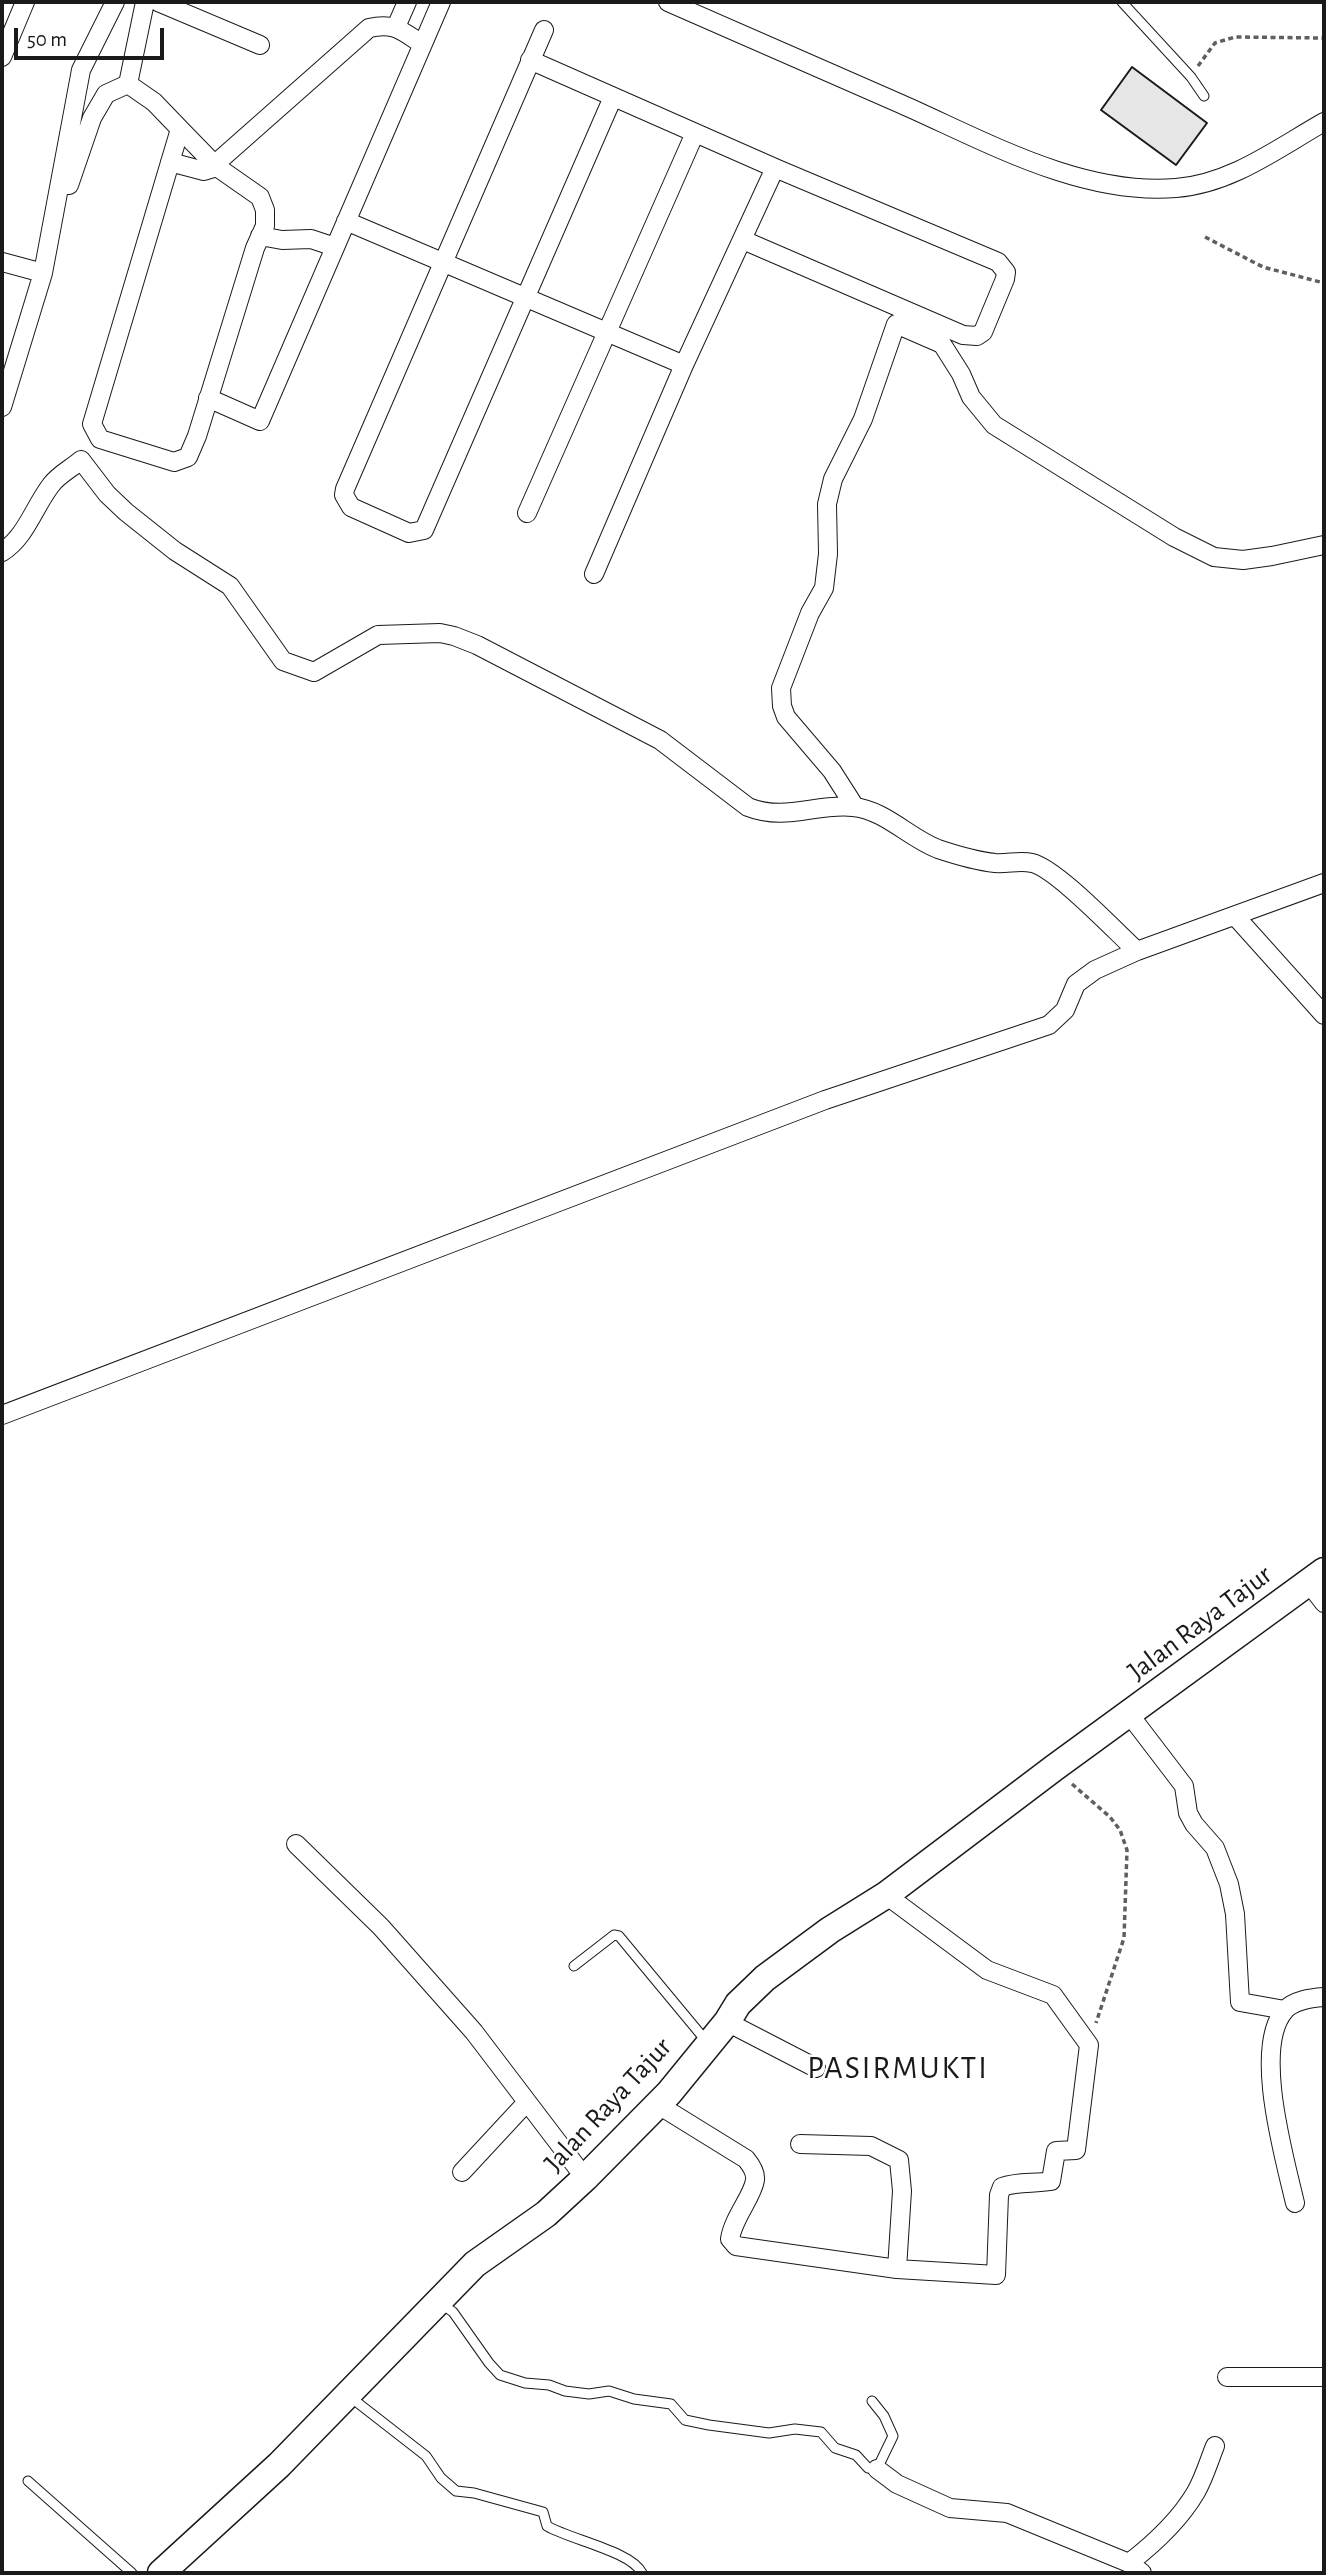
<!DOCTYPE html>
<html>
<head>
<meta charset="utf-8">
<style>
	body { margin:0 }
	#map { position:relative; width:1326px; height:2575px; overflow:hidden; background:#fff; font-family:"Alegreya Sans",sans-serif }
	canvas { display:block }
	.frame { position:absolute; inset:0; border:4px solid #1a1a1a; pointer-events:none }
	.scale { position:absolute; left:14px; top:28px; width:150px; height:32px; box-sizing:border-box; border:4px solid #1a1a1a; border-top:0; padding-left:9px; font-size:21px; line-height:24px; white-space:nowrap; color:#1a1a1a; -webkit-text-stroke:5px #fff; paint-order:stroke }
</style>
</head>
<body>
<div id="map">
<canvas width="1326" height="2575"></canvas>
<div class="frame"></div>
<div class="scale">50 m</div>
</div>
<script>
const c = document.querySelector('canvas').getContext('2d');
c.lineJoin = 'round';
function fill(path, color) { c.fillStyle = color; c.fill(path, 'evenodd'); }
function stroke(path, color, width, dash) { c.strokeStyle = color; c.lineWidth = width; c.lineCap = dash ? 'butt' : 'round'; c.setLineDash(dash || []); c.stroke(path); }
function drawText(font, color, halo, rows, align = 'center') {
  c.font = font + ' "Alegreya Sans",sans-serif'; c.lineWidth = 5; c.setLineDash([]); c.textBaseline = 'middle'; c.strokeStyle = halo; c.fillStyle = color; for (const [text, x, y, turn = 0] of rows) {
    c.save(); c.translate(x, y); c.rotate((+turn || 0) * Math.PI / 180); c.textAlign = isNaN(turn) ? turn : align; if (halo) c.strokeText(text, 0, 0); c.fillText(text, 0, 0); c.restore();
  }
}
const building = new Path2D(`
	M1132 67 1207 123 1176 165 1101 110Z`);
const path = new Path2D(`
	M1198 66 1215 43 1235 37 1324 38
	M1205 237 1263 267 1324 283
	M1072 1784 1110 1817 1120 1830 1127 1850 1124 1938 1096 2023`);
const lane = new Path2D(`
	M1122 2 1191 77 1204 96
	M574 1966 614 1935 619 1936 707 2042
	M440 2303 453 2312 489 2363 500 2375 525 2383 549 2385 565 2391 589 2394 609 2391 634 2399 671 2404 685 2420 709 2425 769 2433 795 2429 821 2432 835 2448 856 2455 868 2468 877 2469 893 2436 884 2416 872 2401
	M349 2396 426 2456 441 2478 456 2491 474 2493 543 2512 547 2526C571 2540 631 2551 642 2573
	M28 2481 132 2573`);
const street = new Path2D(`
	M145 2 128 84 154 102 180 129 92 424 100 439 174 462 188 457 197 436 255 248 265 226V210L260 197 217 167 180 129
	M158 2 260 45
	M668 2C746 36 823 70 901 104 985 141 1081 196 1176 188 1231 184 1278 148 1324 122
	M396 27 407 2
	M544 30 345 489 344 495 351 507 409 533 424 530 613 97
	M2 57 25 2
	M530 60 775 168 684 365 594 574
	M170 162 204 171 217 167
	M214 165 369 28C394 22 402 31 422 44
	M69 185 92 118 106 94 128 84
	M346 221 684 365
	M260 236 282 240 311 239 335 247
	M743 240 963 335 977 336 983 332 1005 279 1006 272 998 262 775 168
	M2 262 43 273 81 70 115 2
	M208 398 260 421 441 2
	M2 407 43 273
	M527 513 695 133
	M2 552C26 537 34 507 51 485 58 475 72 468 81 460L107 494 126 512 175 551 230 586 283 661 314 672 378 635 440 633 454 636 477 645 660 740 748 807C786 822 816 803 853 807 885 810 909 838 938 849 956 855 976 861 995 863 1008 864 1020 860 1032 863 1056 868 1117 933 1137 951
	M855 807 832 771 786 717 782 706 781 688 810 613 824 588 828 554 827 504 833 479 863 419 896 324 942 344 961 374 971 397 994 425 1174 537 1214 557 1243 560 1272 556 1324 545
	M1236 917 1324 1015
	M2 1415 825 1100 1049 1025 1065 1010 1076 984 1095 970 1137 951 1324 883
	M1308 1582 1324 1603
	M1129 1714 1184 1786 1188 1813 1194 1824 1215 1848 1229 1884 1235 1914 1240 2002 1285 2010
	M296 1844 381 1927 474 2032 585 2178
	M727 2022 816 2068
	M657 2104 746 2159C751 2165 756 2172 755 2180 753 2196 733 2218 730 2239L736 2246 897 2269 996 2275 999 2195 1002 2187C1018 2181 1034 2184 1051 2181L1056 2151 1076 2150 1089 2045 1053 1995 987 1970 886 1895
	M800 2144 871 2146 899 2160 902 2191 897 2269
	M462 2172 527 2102
	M1295 2203C1285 2159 1252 2047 1285 2010 1294 2000 1311 1998 1324 1997
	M1227 2377H1324
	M877 2469 897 2484 950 2508 1007 2513 1129 2563 1142 2573
	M1129 2563C1155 2543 1179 2521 1196 2492 1204 2478 1209 2461 1215 2446`);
const secondary = new Path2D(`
	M161 2573 279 2465 475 2264 546 2214 585 2178 669 2093 727 2022 738 2004 765 1978 830 1930 886 1895 1054 1768 1324 1571`);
const streetNames = [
	["Jalan Raya Tajur",1200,1623,-37],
	["Jalan Raya Tajur",608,2105,-47]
];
const quarterNames = [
	["PASIRMUKTI",898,2068]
];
fill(building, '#e6e6e6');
stroke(building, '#1a1a1a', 2);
stroke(lane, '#1a1a1a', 11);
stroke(street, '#1a1a1a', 20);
stroke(secondary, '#1a1a1a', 29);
stroke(path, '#5f5f5f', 3.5, [5, 3.5]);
stroke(lane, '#fff', 9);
stroke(street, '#fff', 18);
stroke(secondary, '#fff', 26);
drawText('28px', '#1a1a1a', '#fff', streetNames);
c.letterSpacing = '2px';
drawText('32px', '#1a1a1a', '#fff', quarterNames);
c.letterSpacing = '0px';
</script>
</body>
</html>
